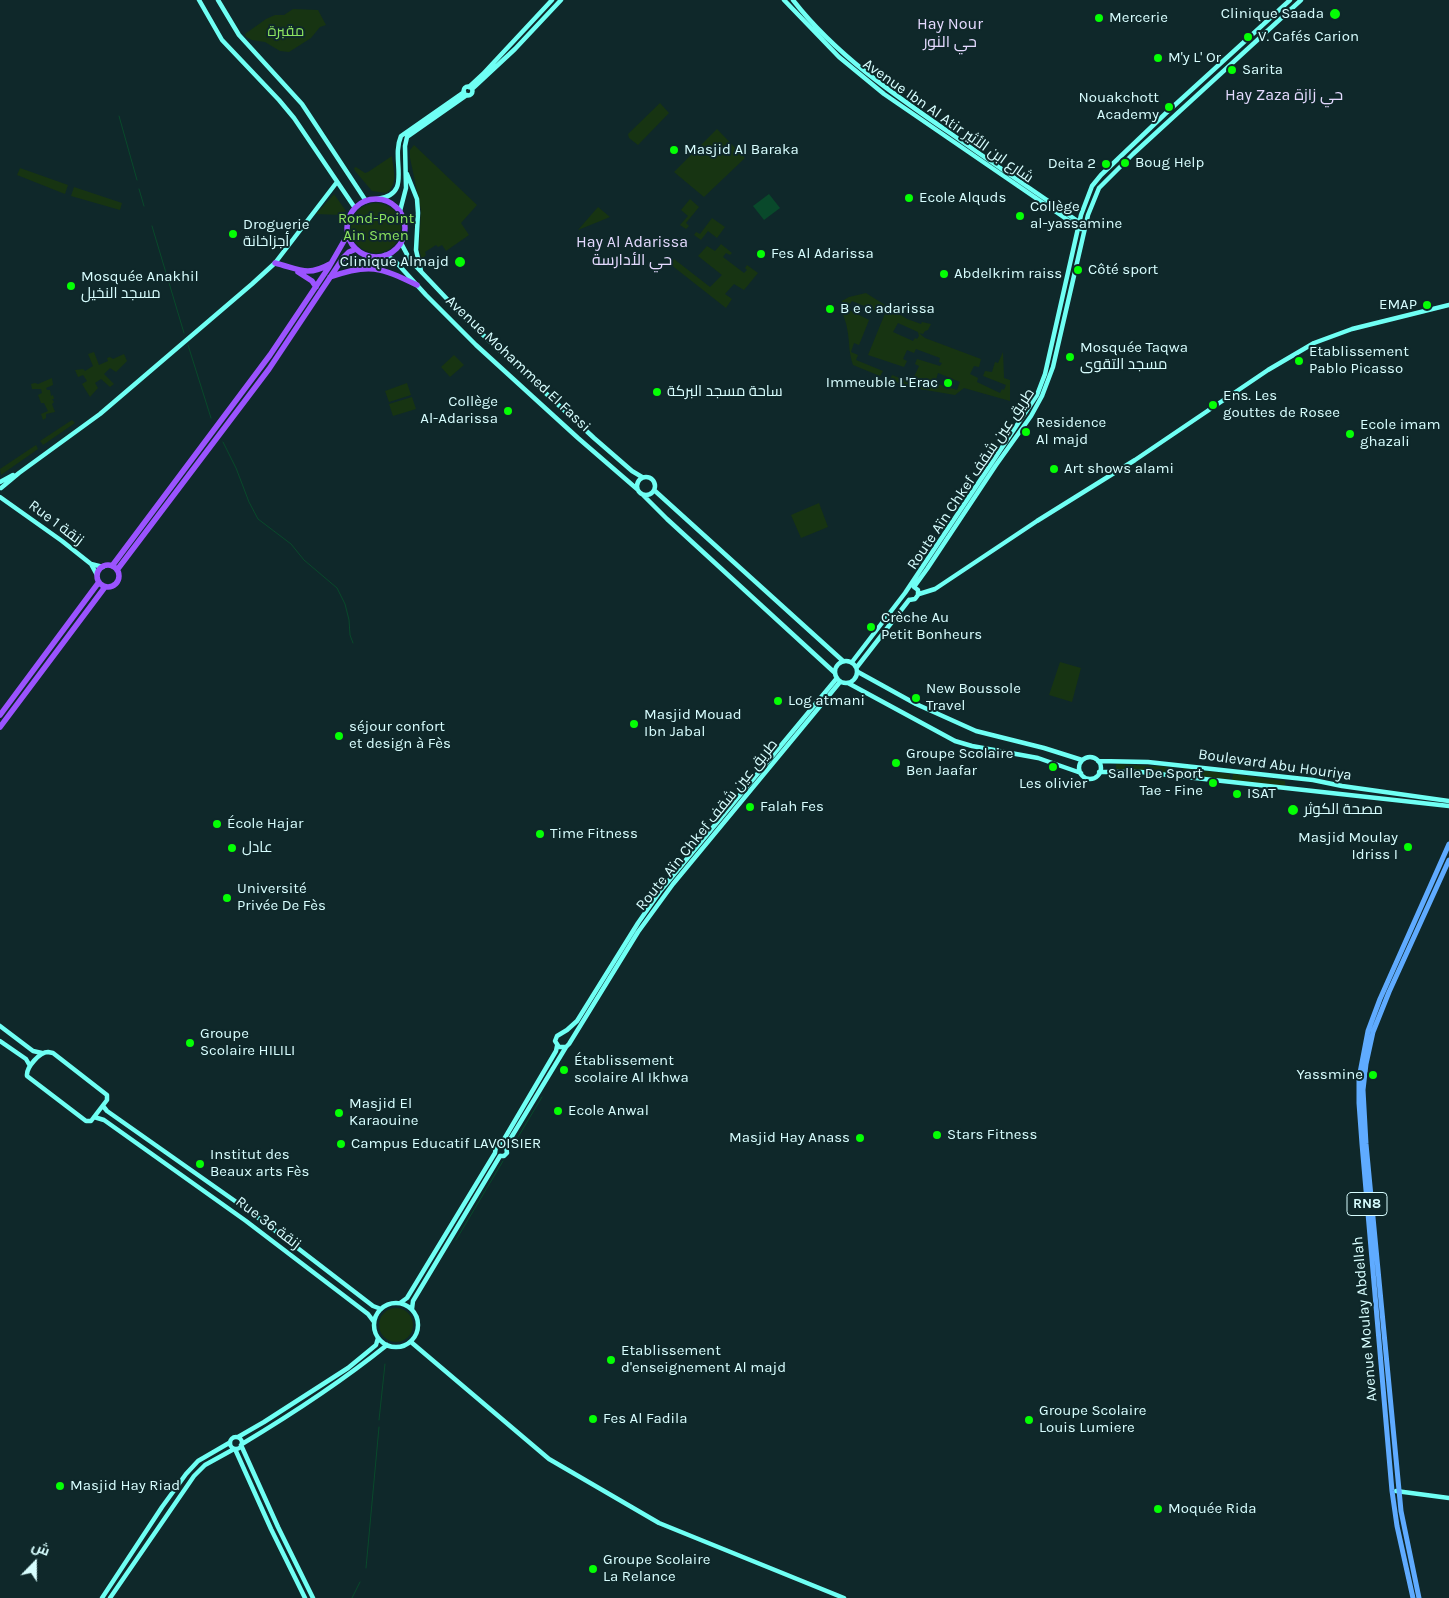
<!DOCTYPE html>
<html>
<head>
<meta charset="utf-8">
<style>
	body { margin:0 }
	#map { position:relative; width:1449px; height:1598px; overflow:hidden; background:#0f282a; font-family:Karla,Cairo,sans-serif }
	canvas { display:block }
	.north { position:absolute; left:10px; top:1538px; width:50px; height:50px; -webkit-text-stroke:4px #0f282a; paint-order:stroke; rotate:22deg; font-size:14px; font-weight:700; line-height:20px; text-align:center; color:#d8feff }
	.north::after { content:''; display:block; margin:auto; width:18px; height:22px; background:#d8feff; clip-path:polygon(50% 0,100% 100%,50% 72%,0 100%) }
</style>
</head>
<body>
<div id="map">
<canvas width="1449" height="1598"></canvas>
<div class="north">ش</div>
</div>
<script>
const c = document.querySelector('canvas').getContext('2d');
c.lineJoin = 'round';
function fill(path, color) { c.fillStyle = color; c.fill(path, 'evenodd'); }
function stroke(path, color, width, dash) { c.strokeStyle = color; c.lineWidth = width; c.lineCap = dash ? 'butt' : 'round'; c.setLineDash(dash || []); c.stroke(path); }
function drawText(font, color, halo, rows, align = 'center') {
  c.font = font + ' Karla,Cairo,sans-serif'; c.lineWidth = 4; c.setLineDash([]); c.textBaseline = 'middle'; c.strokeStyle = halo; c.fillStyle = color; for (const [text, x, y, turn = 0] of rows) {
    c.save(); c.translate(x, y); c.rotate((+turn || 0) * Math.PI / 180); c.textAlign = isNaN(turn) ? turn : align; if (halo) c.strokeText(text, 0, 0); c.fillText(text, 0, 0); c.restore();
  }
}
const green = new Path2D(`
	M293 9 318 10 326 25 320 27 311 38 289 52 280 51 265 42 252 40 246 37 245 34 266 19 275 15H284Z
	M660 103 669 113 638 145 629 138 628 134Z
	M717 129 745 158 704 197 674 172Z
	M414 145 477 205 461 223 469 235 446 251 442 245 438 247 436 245 425 252 426 255 424 257 428 265 424 268 419 249 421 210 410 158V150Z
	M392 156C393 170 399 185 386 193L372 191 355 171 354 168 356 167 365 173 368 172Z
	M20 168 68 185 65 194 17 175Z
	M74 187 122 203 120 210 71 196Z
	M334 194 346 211 342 215 316 214Z
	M690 199 699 207 686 223 689 226 686 229 680 225 688 216 681 210Z
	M351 228a25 25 0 1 1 50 0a25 25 0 1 1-50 0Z
	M598 207 610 217 578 230Z
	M712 218 725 227 717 238 708 231 701 240 694 235 696 232 700 234Z
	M721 244 732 253 730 255 726 253 723 257 744 273 747 270 745 268 747 265 758 273 744 290 734 284 725 294 732 299 726 308 670 264 674 259 710 287 722 275 698 256 707 246 715 251Z
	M866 293 907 319 921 324 922 322 931 324 928 330 925 331 923 334 919 333 925 338 981 359 979 367 974 366 970 374 978 378 977 382 1000 393 1002 389 1004 390 1006 385 983 376 985 371 992 372 995 362 998 363 1003 352 1004 378 1010 380V401L964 388 955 395 914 388 890 380 892 375 915 384 918 379 914 377 919 366 915 364 917 359 940 366 942 363 939 362 940 358 916 349 914 353 907 350 903 359 907 361 904 367 868 355 886 311 879 307 877 311 852 301 850 304 848 303 849 310 869 320 859 345 854 343 851 352 858 355 856 360 883 371 880 376 853 365C848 350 850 342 847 328 846 320 839 309 842 301L849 297ZM898 323 918 332 919 336 917 339 915 338 913 341 893 332ZM938 373 960 382 957 390 935 383Z
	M94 352 99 365 108 361 107 358 110 357 113 359 124 354 127 361 116 372 110 368 104 374 114 384 110 387 101 379 95 383 98 388 90 397 82 384 87 381 83 375 78 377 75 370 83 369 85 371 93 366 88 354Z
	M454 355 464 365 450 377 441 367Z
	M52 378 53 385 46 388 47 390H50L51 396 53 395 54 399H52L54 402 52 404 55 412 46 414V418L43 420 41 414 48 411 44 403H41L38 395 42 393 41 389H32L31 384 35 383 38 384Z
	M407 383 411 395 389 402 385 391Z
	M412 397 416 409 393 416 389 404Z
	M72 420 75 423 43 445 40 441Z
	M36 445 38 449 1 475 0 469Z
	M819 503 828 527 801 538 791 515Z
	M1060 662 1081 668 1072 702 1049 695Z
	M1116 764 1174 767 1173 773 1116 769Z
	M1183 768 1230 774V780L1183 774Z
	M1233 774 1285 781V786L1232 780Z
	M379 1325a17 17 0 1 1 34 0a17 17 0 1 1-34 0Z`);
const water = new Path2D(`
	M769 194 780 208 764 220 753 206Z`);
const stream = new Path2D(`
	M119 116 137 180
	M139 189 144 206
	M152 226 184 333
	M188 345 211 418
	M223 442 236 468 249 502 258 519 291 544 304 560 337 588 345 604 349 620 350 635 353 643
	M515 1142 542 1097
	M456 1240 503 1161
	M379 1420 385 1364
	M366 1568 379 1427
	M352 1598 360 1582`);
const secondary = new Path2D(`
	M199 0 222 40 279 100 294 118 355 208
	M218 0 239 35 302 104 366 201
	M784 0 839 57 884 94 1081 229
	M793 0C835 54 893 94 950 133 994 164 1038 194 1082 224
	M463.5 91a4.5 4.5 0 1 1 9 0a4.5 4.5 0 1 1-9 0Z
	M469 87 483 74 552 0
	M472 89 515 49 561 0
	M407 174 417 199 418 213 416 250 421 271
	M377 199C414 195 390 161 401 136L464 92
	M400 211 406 188 405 146 407 137 467 95
	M401 243 410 260 467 320 594 438 632 471 642 477
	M385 255 395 261 426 295 476 345 578 438 637 489
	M637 486a9 9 0 1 1 18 0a9 9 0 1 1-18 0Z
	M0 482 13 475
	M1 488 19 473 100 414 252 284 275 263 337 182
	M654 490 843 661
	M643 495 667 519 835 673
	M0 497 62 541 91 564
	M97 575 91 564 103 567
	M914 587 927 569 996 465 1031 416 1042 396 1053 367 1088 215 1099 188 1133 154 1301 0
	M919 594 935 589 1037 521 1135 460 1268 370 1314 343 1352 329 1449 305
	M909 600 915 599 918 595V590L914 587
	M835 672a11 11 0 1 1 22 0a11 11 0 1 1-22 0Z
	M852 662 905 593 1037 395 1045 374 1081 215 1092 186 1101 175 1165 114 1290 0
	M857 667 909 600
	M858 672 916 704 976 731 1044 748 1082 760
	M837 678 661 890 638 923 577 1021 567 1030 557 1036 555 1041 559 1047H566L569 1044 638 932 673 884 840 682
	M848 683 955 741 972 746 1038 758 1081 773
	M1079 768a11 11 0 1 1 22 0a11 11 0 1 1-22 0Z
	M1098 761 1148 762 1313 780 1342 786 1449 801
	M1099 772H1141L1449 806
	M0 1026 33 1051 42 1053
	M0 1041 26 1059 30 1066
	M48 1052 53 1053 107 1095V1100L91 1121H86L27 1076C26 1067 40 1052 48 1052Z
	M103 1106 107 1111 252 1213 373 1306 381 1309
	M94 1117 104 1120 246 1221 368 1314 374 1322
	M506 1146 566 1047
	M500 1156H504L507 1153 506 1146
	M374 1325a22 22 0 1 1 44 0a22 22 0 1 1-44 0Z
	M400 1303 407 1298 495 1153 496 1146 501 1144 503 1141 556 1051 557 1046
	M412 1309 413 1301 500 1156
	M411 1342 549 1459 659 1523 844 1598
	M230 1443a6 6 0 1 1 12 0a6 6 0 1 1-12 0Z
	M238 1437 264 1422 348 1368 376 1345 378 1338
	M242 1444C292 1414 341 1382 387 1345
	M241 1445 278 1527 313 1598
	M235 1449 271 1529 305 1598
	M1396 1491 1449 1498
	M102 1598 162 1507 186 1474 198 1461 229 1443
	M110 1598 194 1476 205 1465 234 1449`);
const primary = new Path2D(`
	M1413 1598 1397 1526 1392 1491 1362 1144 1359 1103V1078L1368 1031 1380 999 1449 844
	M1419 1598 1401 1511 1366 1144 1363 1090 1366 1064 1373 1032 1389 992 1449 860`);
const highway = new Path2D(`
	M347 228a29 29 0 1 1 58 0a29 29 0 1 1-58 0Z
	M275 263C299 269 307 277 330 264
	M298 272 312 281 316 287
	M330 277C369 263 380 267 417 285
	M97 576a11 11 0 1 1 22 0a11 11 0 1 1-22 0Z
	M112 566 270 355 329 267 348 234
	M117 570 269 369 343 258 349 252 356 249
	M0 715 99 582
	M0 727 105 587`);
const markers = [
	[1335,14,6,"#04ff04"],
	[1099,18,5,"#04ff04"],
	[1248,37,5,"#04ff04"],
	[1158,58,5,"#04ff04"],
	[1232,70,5,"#04ff04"],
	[1169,107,5,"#04ff04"],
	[674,150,5,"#04ff04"],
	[1125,163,5,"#04ff04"],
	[1106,164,5,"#04ff04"],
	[909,198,5,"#04ff04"],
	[1020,216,5,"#04ff04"],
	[233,234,5,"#04ff04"],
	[761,254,5,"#04ff04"],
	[460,262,6,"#04ff04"],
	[1078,270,5,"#04ff04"],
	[944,274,5,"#04ff04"],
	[71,286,5,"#04ff04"],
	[1427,305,5,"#04ff04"],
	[830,309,5,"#04ff04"],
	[1070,357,5,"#04ff04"],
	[1299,361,5,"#04ff04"],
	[948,383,5,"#04ff04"],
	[657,392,5,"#04ff04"],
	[1213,405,5,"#04ff04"],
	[508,411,5,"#04ff04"],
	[1026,432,5,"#04ff04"],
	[1350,434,5,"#04ff04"],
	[1054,469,5,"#04ff04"],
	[871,627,5,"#04ff04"],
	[916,698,5,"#04ff04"],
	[778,701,5,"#04ff04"],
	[634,724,5,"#04ff04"],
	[339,736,5,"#04ff04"],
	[896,763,5,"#04ff04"],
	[1053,767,5,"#04ff04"],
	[1213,783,5,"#04ff04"],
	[1237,794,5,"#04ff04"],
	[750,807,5,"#04ff04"],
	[1293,810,6,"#04ff04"],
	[217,824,5,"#04ff04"],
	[540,834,5,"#04ff04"],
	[1408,847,5,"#04ff04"],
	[232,848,5,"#04ff04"],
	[227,898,5,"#04ff04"],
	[190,1043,5,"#04ff04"],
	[564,1070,5,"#04ff04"],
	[1373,1075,5,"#04ff04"],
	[558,1111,5,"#04ff04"],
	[339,1113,5,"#04ff04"],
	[937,1135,5,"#04ff04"],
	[860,1138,5,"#04ff04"],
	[341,1144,5,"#04ff04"],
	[200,1164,5,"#04ff04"],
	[611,1360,5,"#04ff04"],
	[593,1419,5,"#04ff04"],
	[1029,1420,5,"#04ff04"],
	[60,1486,5,"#04ff04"],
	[1158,1509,5,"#04ff04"],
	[593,1569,5,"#04ff04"]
];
const shields = [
	[1367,1204,40]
];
const shieldNames = [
	["RN8",1367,1204]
];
const poiNames = [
	["Clinique Saada",1324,14,"right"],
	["Mercerie",1109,18],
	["V. Cafés Carion",1258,37],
	["M'y L' Or",1168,58],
	["Sarita",1242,70],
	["Nouakchott",1159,98,"right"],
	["Academy",1159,115,"right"],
	["Masjid Al Baraka",684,150],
	["Boug Help",1135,163],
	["Deita 2",1096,164,"right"],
	["Ecole Alquds",919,198],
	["Collège",1030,207],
	["al-yassamine",1030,224],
	["Droguerie",243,225],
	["أجزاخانة",243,242],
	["Fes Al Adarissa",771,254],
	["Clinique Almajd",449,262,"right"],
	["Côté sport",1088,270],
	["Abdelkrim raiss",954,274],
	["Mosquée Anakhil",81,277],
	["مسجد النخيل",81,294],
	["EMAP",1417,305,"right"],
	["B e c adarissa",840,309],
	["Mosquée Taqwa",1080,348],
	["مسجد التقوى",1080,365],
	["Etablissement",1309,352],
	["Pablo Picasso",1309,369],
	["Immeuble L'Erac",938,383,"right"],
	["ساحة مسجد البركة",667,392],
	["Ens. Les",1223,396],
	["gouttes de Rosee",1223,413],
	["Collège",498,402,"right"],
	["Al-Adarissa",498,419,"right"],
	["Residence",1036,423],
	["Al majd",1036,440],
	["Ecole imam",1360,425],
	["ghazali",1360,442],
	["Art shows alami",1064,469],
	["Crèche Au",881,618],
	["Petit Bonheurs",881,635],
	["New Boussole",926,689],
	["Travel",926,706],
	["Log atmani",788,701],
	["Masjid Mouad",644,715],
	["Ibn Jabal",644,732],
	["séjour confort",349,727],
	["et design à Fès",349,744],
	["Groupe Scolaire",906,754],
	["Ben Jaafar",906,771],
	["Salle De Sport",1203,774,"right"],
	["Tae - Fine",1203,791,"right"],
	["Les olivier",1053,784,"center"],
	["ISAT",1247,794],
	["Falah Fes",760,807],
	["مصحة الكوثر",1304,810],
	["École Hajar",227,824],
	["Time Fitness",550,834],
	["Masjid Moulay",1398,838,"right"],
	["Idriss I",1398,855,"right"],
	["عادل",242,848],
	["Université",237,889],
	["Privée De Fès",237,906],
	["Groupe",200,1034],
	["Scolaire HILILI",200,1051],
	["Établissement",574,1061],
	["scolaire Al Ikhwa",574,1078],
	["Yassmine",1363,1075,"right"],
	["Masjid El",349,1104],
	["Karaouine",349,1121],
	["Ecole Anwal",568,1111],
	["Stars Fitness",947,1135],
	["Masjid Hay Anass",850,1138,"right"],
	["Campus Educatif LAVOISIER",351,1144],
	["Institut des",210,1155],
	["Beaux arts Fès",210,1172],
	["Etablissement",621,1351],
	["d'enseignement Al majd",621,1368],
	["Groupe Scolaire",1039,1411],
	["Louis Lumiere",1039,1428],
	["Fes Al Fadila",603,1419],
	["Masjid Hay Riad",70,1486],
	["Moquée Rida",1168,1509],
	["Groupe Scolaire",603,1560],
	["La Relance",603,1577]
];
const parkNames = [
	["مقبرة",286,32],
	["Rond-Point",376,219],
	["Ain Smen",376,236]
];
const streetNames = [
	["Avenue Ibn Al Atir شارع ابن الأثير",948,121,35],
	["Avenue Mohammed El Fassi",518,364,43],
	["Route Aïn Chkef طريق عين شقف",971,479,-56],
	["Rue 1 زنقة",56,523,37],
	["Boulevard Abu Houriya",1275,765,8],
	["Route Aïn Chkef طريق عين شقف",707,825,-51],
	["Rue 36 زنقة",268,1223,37],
	["Avenue Moulay Abdellah",1365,1319,-95]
];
const neighbourhoodNames = [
	["Hay Nour",950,24],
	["حي النور",950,42],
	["Hay Zaza حي زازة",1284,95],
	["Hay Al Adarissa",632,242],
	["حي الأدارسة",632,260]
];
fill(green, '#173412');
fill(water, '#09492b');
stroke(stream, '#09492b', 1);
stroke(secondary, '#6ffff4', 4.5);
stroke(primary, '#5fabff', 5);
stroke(highway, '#9b53ff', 5.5);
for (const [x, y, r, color] of markers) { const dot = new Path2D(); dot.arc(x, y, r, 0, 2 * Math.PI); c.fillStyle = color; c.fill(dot); stroke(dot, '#0f282a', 2); }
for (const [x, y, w] of shields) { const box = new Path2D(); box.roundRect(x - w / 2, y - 11.5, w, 23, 4); c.fillStyle = '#0f282a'; c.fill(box); stroke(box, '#d8feff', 1); }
drawText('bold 14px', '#d8feff', null, shieldNames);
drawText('15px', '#d8feff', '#0f282a', poiNames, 'left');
drawText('15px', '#8de45f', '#0f282a', parkNames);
drawText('15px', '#d8feff', '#0f282a', streetNames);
drawText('16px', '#e4daff', '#0f282a', neighbourhoodNames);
</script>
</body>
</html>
